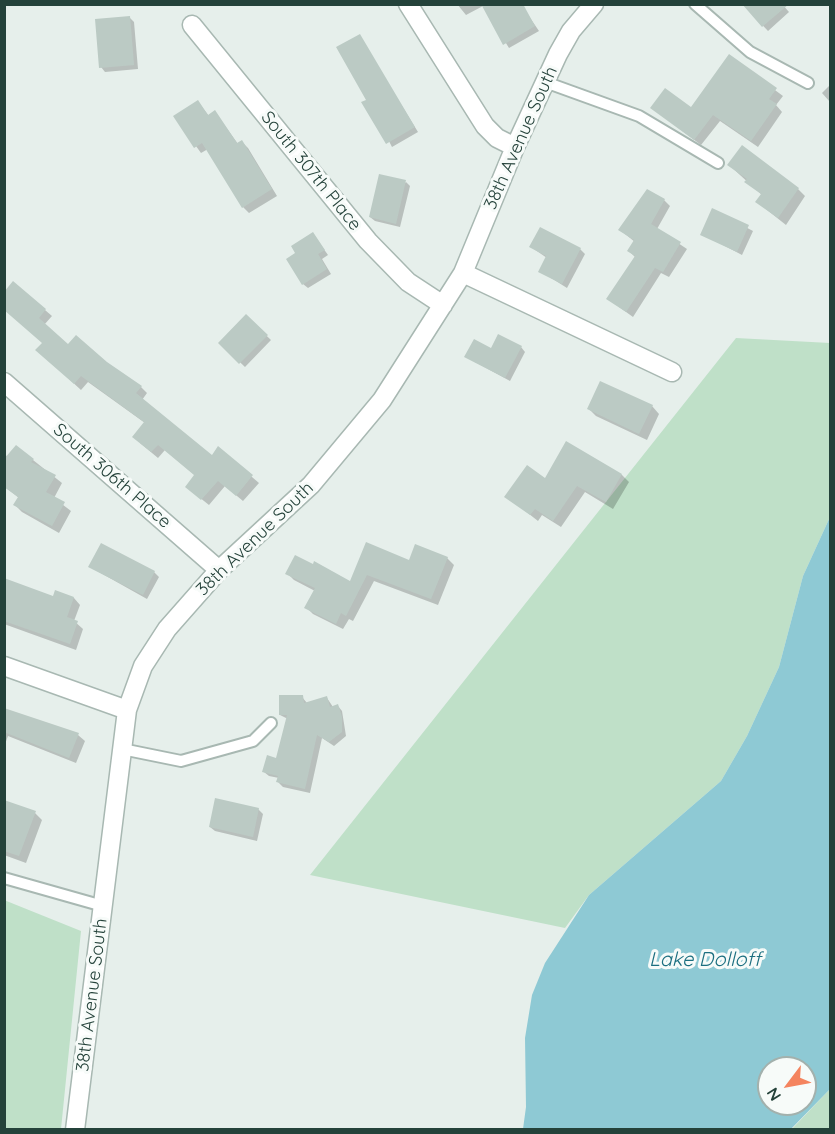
<!DOCTYPE html>
<html>
<head>
<meta charset="utf-8">
<style>
	body { margin:0 }
	#map { position:relative; width:835px; height:1134px; overflow:hidden; background:#e6efeb; font-family:Quicksand,sans-serif }
	canvas { display:block }
	.frame { position:absolute; inset:0; border:6px solid #24423a; pointer-events:none }
	.north { position:absolute; left:757px; top:1056px; width:60px; height:60px; box-sizing:border-box; background:#f7fbf9; border:2px solid #a3b1ad; border-radius:50%; rotate:238deg; font-size:16px; font-weight:700; line-height:24px; text-align:center; color:#24423a }
	.north::after { content:''; display:block; margin:auto; width:21px; height:27px; background:#f4845f; clip-path:polygon(50% 0,100% 100%,50% 72%,0 100%) }
</style>
</head>
<body>
<div id="map">
<canvas width="835" height="1134"></canvas>
<div class="frame"></div>
<div class="north">N</div>
</div>
<script>
const c = document.querySelector('canvas').getContext('2d');
c.lineJoin = 'round';
function fill(path, color) { c.fillStyle = color; c.fill(path, 'evenodd'); }
function stroke(path, color, width, dash) { c.strokeStyle = color; c.lineWidth = width; c.lineCap = dash ? 'butt' : 'round'; c.setLineDash(dash || []); c.stroke(path); }
function drawText(font, color, halo, rows, align = 'center') {
  c.font = font + ' Quicksand,sans-serif'; c.lineWidth = 6; c.setLineDash([]); c.textBaseline = 'middle'; c.strokeStyle = halo; c.fillStyle = color; for (const [text, x, y, turn = 0] of rows) {
    c.save(); c.translate(x, y); c.rotate((+turn || 0) * Math.PI / 180); c.textAlign = isNaN(turn) ? turn : align; if (halo) c.strokeText(text, 0, 0); c.fillText(text, 0, 0); c.restore();
  }
}
const green = new Path2D(`
	M736 338 830 343V517L803 576 779 667 747 736 721 781 589 895 565 928 310 875Z
	M4 900 81 931 61 1129H5Z
	M830 1089V1129L791 1130Z`);
const water = new Path2D(`
	M830 517V1089L791 1129H523L526 1107 525 1038 532 995 545 963 589 895 721 781 747 736 779 667 803 576ZM769 1068H805V1104H769Z`);
const shadow = new Path2D(`
	M457 4 522 6 539 31 509 48 483 6 466 15Z
	M782 4 789 12 768 31 748 10Z
	M130 18 134 22 138 69 105 72 101 67Z
	M359 36 418 132 392 147 368 100Z
	M729 56 783 96 776 105 782 112 758 147 720 121 701 145 652 108 692 109Z
	M830 85V102L822 93Z
	M198 102 209 116 215 112 238 144 242 142 248 148 277 196 249 213 243 207 208 149 201 153 175 117Z
	M729 165 798 189 805 196 786 225 757 202 762 195Z
	M406 182 410 186 400 227 375 221 370 217Z
	M664 200 670 206 657 229 687 249 669 277 661 273 633 317 608 299 635 257 629 251 635 242 620 230Z
	M713 210 753 231 742 255 702 234Z
	M313 234 328 255 322 259 331 274 308 288 303 284 297 254Z
	M531 247 580 249 585 254 567 288 540 271 547 258Z
	M4 309 45 310 52 316 44 325 68 346 106 363 141 387 147 393 142 400 212 457 218 448 259 483 243 501 225 486 209 505 194 493 196 476 165 450 158 458 140 443 145 423 88 382 81 390 44 356 43 343Z
	M246 316 271 340 245 367 220 343Z
	M521 347 525 352 510 381 466 357 492 350Z
	M652 406 659 414 647 440 596 416 589 409Z
	M567 444 622 475 629 482 613 509 585 492 561 527 542 515 538 521 506 496 545 480Z
	M4 454 8 457 33 460 62 483 54 498 71 511 59 533 22 512 15 505 19 498 4 486Z
	M367 544 410 562 447 558 454 565 438 605 374 581 353 621 349 619 343 629 313 614 306 607 315 591 294 580 287 573 351 583Z
	M90 567 154 572 159 577 147 599Z
	M4 579 54 597 55 592 74 598 80 605 74 621 83 629 76 650 4 624Z
	M302 697 307 703 327 698 333 707 338 706 342 711 346 736 334 746 322 738 310 793 283 787 278 782 279 778 269 776 264 772 278 759 288 719 280 715Z
	M4 709 78 735 85 741 76 763 8 736 4 747Z
	M4 802 35 813 42 820 26 863 4 855Z
	M258 809 263 814 257 841 215 831 210 827Z`);
const building = new Path2D(`
	M481 4H523L535 26 503 45Z
	M742 4H789L762 27Z
	M130 16 134 65 99 68 95 19Z
	M360 34 415 127 386 144 361 102 366 100 336 47Z
	M729 54 777 88 769 99 777 104 751 141 713 115 694 140 650 108 665 88 691 107Z
	M198 100 208 115 215 110 237 143 242 140 272 189 242 208 202 143 194 148 173 116Z
	M742 145 799 188 778 218 755 202 761 194 744 182 747 179 727 165Z
	M379 174 406 180 396 224 369 217Z
	M647 189 665 199 651 224 681 242 663 272 655 268 626 312 606 299 635 256 627 251 634 240 618 230Z
	M712 208 749 225 737 252 700 235Z
	M540 227 581 248 562 284 538 272 546 256 529 247Z
	M313 232 325 250 318 254 327 269 302 285 286 259 295 253 291 246Z
	M13 281 46 309 39 318 68 344 76 335 107 362 142 386 136 393 212 455 218 446 253 475 236 496 218 481 201 500 185 487 194 475 158 445 151 452 132 437 144 422 81 376 74 384 35 350 42 343 4 310V292Z
	M246 314 268 335 239 364 218 343Z
	M498 334 522 346 505 378 464 357 474 339 491 348Z
	M600 381 653 405 639 434 587 409Z
	M566 441 622 474 606 502 577 486 553 521 535 509 530 515 504 497 527 465 545 478Z
	M16 445 34 459 31 462 56 475 46 492 65 502 52 526 13 505 18 497 4 487V459Z
	M366 542 409 560 415 544 448 557 431 599 367 575 346 616 341 613 336 624 304 608 315 588 285 574 295 555 313 564 314 561 350 581Z
	M101 543 155 571 143 595 88 567Z
	M4 578 53 596 55 590 74 597 67 617 78 621 70 644 4 621Z
	M279 695H303L304 703 327 696 330 707 338 704 342 717V732L329 742 317 735 305 789 276 782 278 776 262 772 267 755 276 758 287 715H279Z
	M4 708 79 733 69 758 4 732Z
	M215 798 259 808 253 837 209 827Z
	M4 800 36 811 19 856 4 851Z`);
const service = new Path2D(`
	M695 4 750 52 808 83
	M545 82 639 116 718 163
	M122 749 181 761 253 741 271 723
	M4 878 103 906`);
const minor = new Path2D(`
	M408 4 485 126 497 138 515 147
	M192 25 368 241 408 282 443 305
	M463 273 672 372
	M4 382 219 570
	M4 666 127 710
	M75 1130 127 710 143 666 167 629 219 570 311 485 382 400 463 273 515 147 558 54 571 31 594 4`);
const streetNames = [
	["38th Avenue South",521,138,-66],
	["South 307th Place",311,171,51],
	["South 306th Place",112,476,41],
	["38th Avenue South",255,539,-44],
	["38th Avenue South",92,995,-83]
];
const waterNames = [
	["Lake Dolloff",705,960]
];
fill(green, '#bfe0c8');
fill(water, '#8ec9d4');
fill(shadow, '#0003');
fill(building, '#bbcac4');
stroke(service, '#a8b8b2', 14);
stroke(minor, '#a8b8b2', 21);
stroke(service, '#fff', 10);
stroke(minor, '#fff', 18);
drawText('18px', '#24423a', '#f7fbf9', streetNames);
drawText('italic 20px', '#1c6f80', '#f7fbf9', waterNames);
</script>
</body>
</html>
